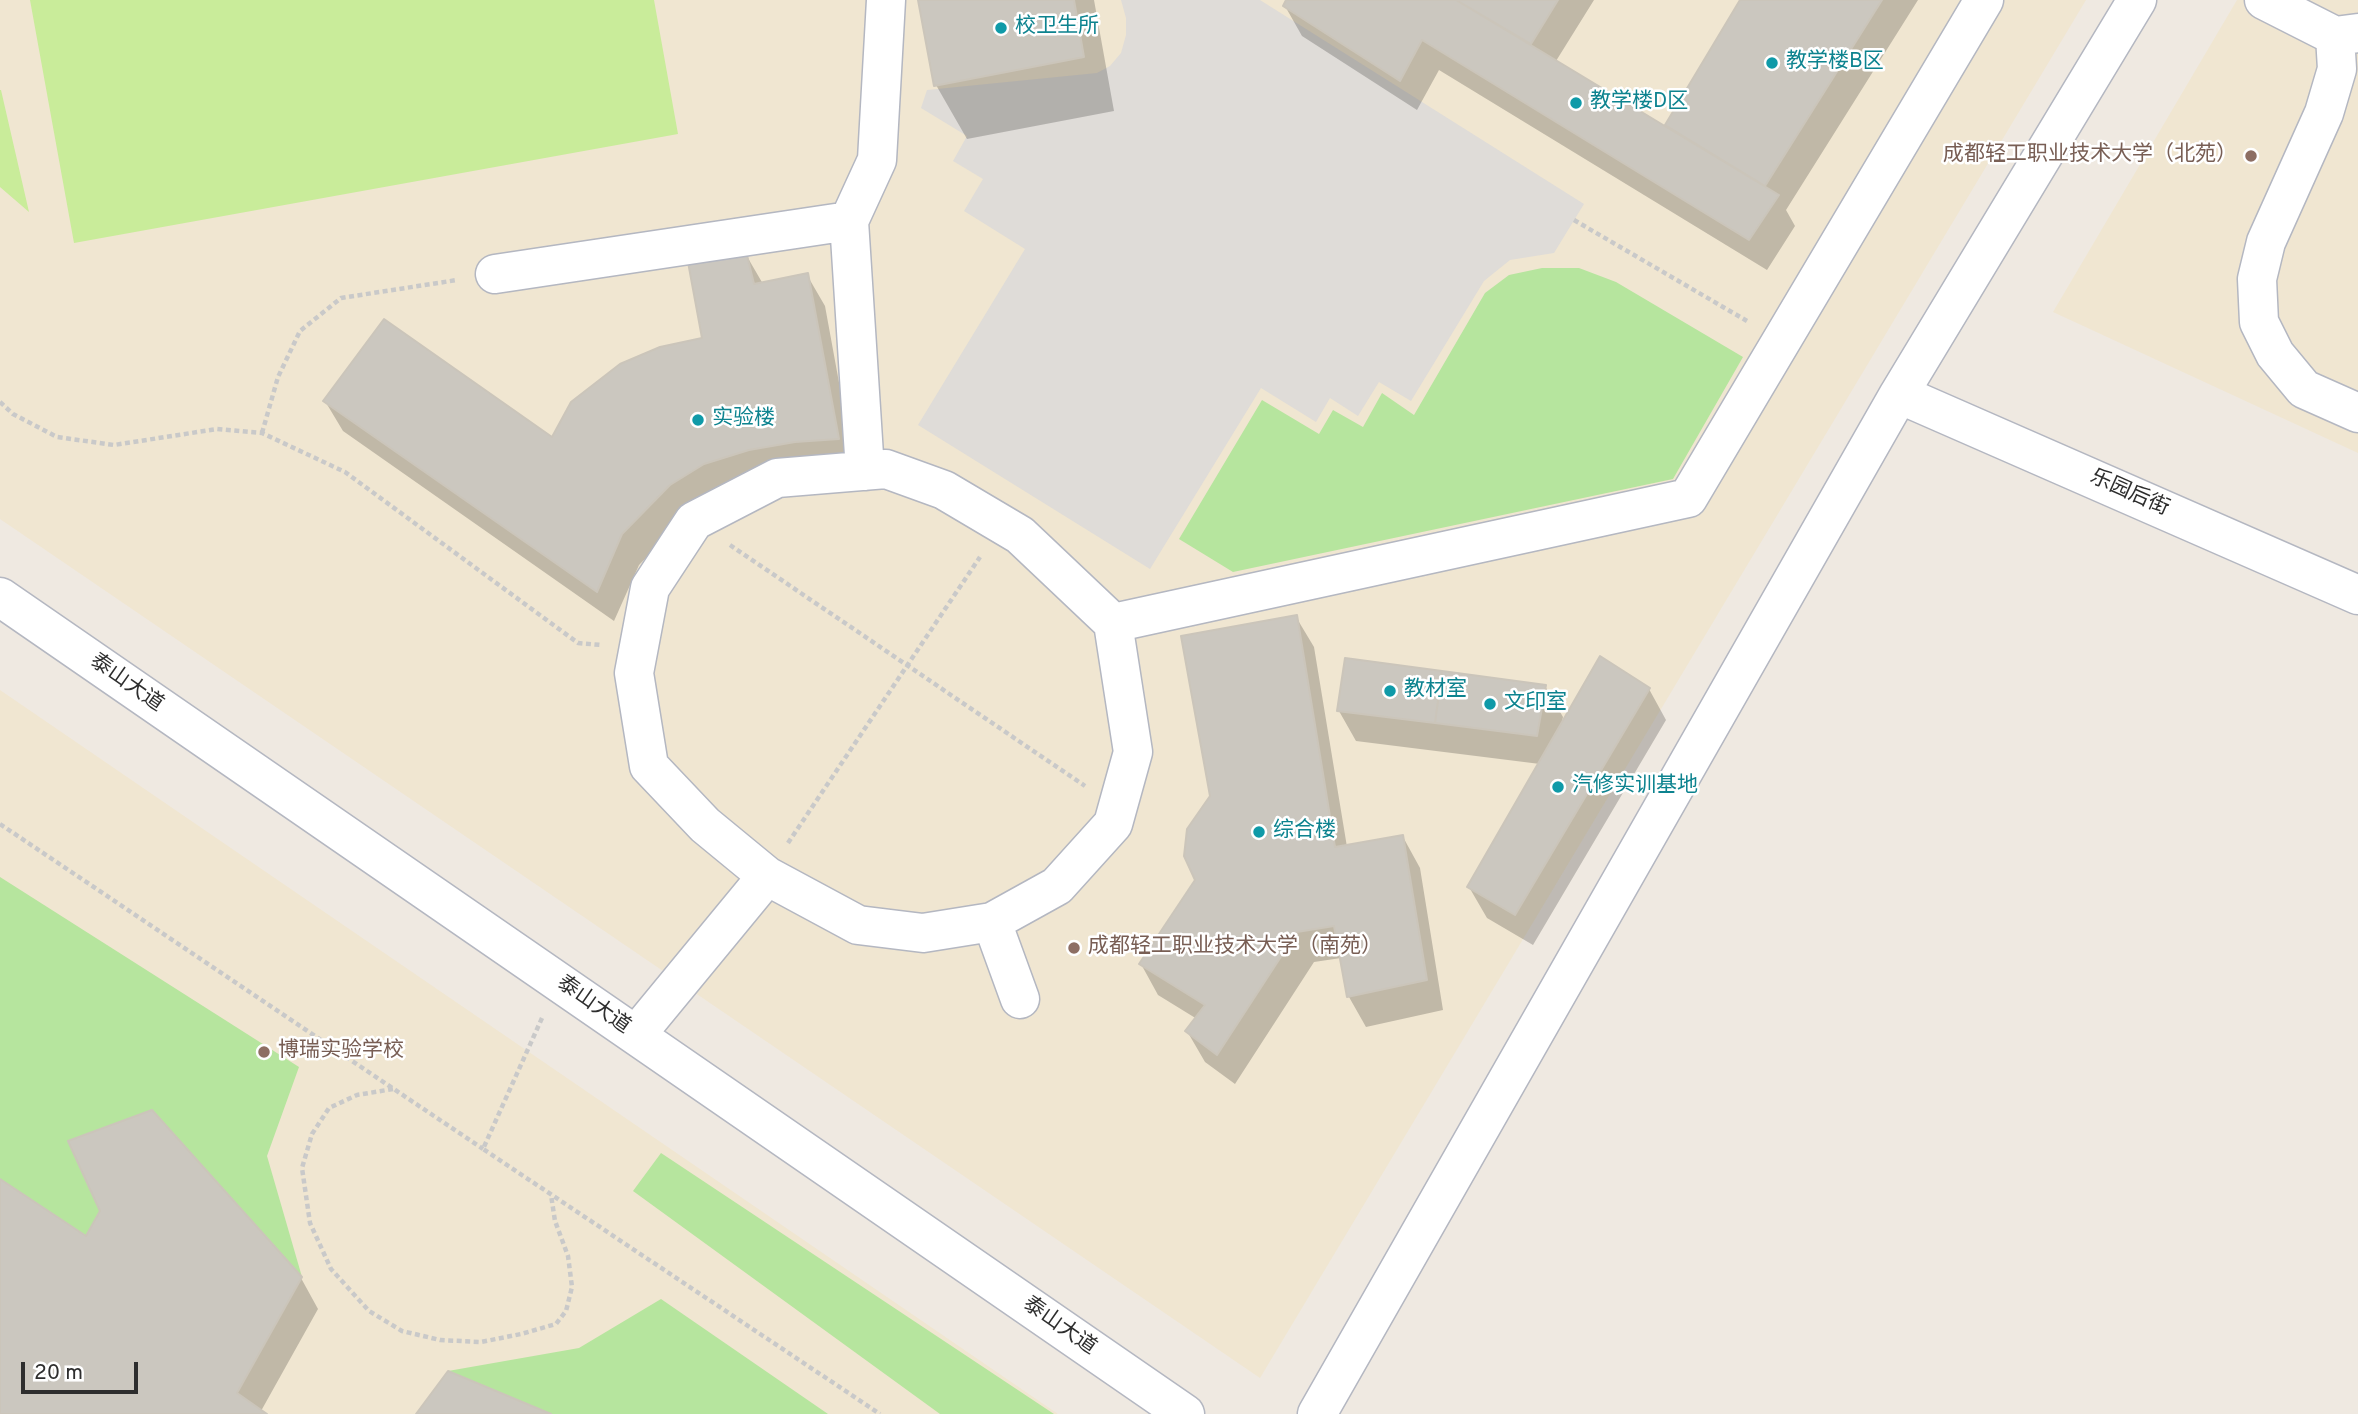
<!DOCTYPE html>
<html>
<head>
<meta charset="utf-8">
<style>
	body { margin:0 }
	#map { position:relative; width:2358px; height:1414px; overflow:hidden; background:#efe9e1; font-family:Overpass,sans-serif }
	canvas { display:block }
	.scale { position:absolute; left:21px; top:1362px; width:117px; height:32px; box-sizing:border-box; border:4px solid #2e2e2e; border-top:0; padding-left:9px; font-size:21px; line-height:24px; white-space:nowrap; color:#2e2e2e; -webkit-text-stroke:5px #fff; paint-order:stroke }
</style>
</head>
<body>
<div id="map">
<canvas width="2358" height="1414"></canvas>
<div class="scale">20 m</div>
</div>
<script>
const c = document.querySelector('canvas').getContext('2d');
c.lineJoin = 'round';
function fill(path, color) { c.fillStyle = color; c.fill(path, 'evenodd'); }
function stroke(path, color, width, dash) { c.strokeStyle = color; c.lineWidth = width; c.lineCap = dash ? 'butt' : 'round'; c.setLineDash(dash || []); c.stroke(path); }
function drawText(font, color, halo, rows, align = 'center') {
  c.font = font + ' Overpass,"Noto Sans SC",sans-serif'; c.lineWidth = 5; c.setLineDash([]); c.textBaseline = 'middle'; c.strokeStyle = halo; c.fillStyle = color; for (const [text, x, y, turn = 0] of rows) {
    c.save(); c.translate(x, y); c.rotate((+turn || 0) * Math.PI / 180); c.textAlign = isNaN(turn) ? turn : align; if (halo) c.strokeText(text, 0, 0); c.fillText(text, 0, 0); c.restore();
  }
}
const education = new Path2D(`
	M0 0H2086L1260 1378 0 519Z
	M2237 0H2358V453L2053 312Z
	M0 690 1058 1414H0Z`);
const green = new Path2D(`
	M1542 268H1579L1616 282 1743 357 1673 479 1233 572 1179 539 1262 400 1319 434 1333 410 1363 427 1382 393 1414 415 1485 293 1509 275Z
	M0 877 299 1067 267 1156 302 1277 152 1110 68 1141 100 1211 86 1236 0 1179Z
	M661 1153 1054 1414H940L633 1191Z
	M661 1299 828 1414H551L448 1371 579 1348Z`);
const pitch = new Path2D(`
	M30 0H654L678 134 74 243Z
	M0 90H1L29 212 0 187Z`);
const plaza = new Path2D(`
	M1121 0H1260L1584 204 1554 253 1510 260 1484 281 1411 401 1379 382 1358 416 1330 398 1316 422 1261 388 1150 569 918 425 1025 249 964 211 983 179 953 161 967 136 921 108 927 90 1097 73 1110 66 1121 53 1126 35V18Z`);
const shadow = new Path2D(`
	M920 0H1094L1114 111 967 139 936 85Z
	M1288 0H1594L1556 61 1666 128 1742 0H1918L1786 210 1795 226 1767 270 1439 70 1417 110 1302 36 1285 6Z
	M745 253 763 284 807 275 825 306 855 470 687 516 639 565 614 621 343 431 325 401 553 439 704 339Z
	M1296 617 1314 647 1347 847 1403 837 1420 868 1443 1010 1366 1027 1349 997 1341 958 1314 962 1235 1084 1205 1062 1187 1031 1197 1019 1158 995 1141 964 1197 880 1212 797Z
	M1545 686 1563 717 1561 726 1649 689 1666 720 1533 945 1487 918 1469 887 1540 764 1356 741 1339 711Z
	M0 1181 86 1238 301 1278 318 1309 261 1411 264 1414H0Z`);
const building = new Path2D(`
	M918 0H1074L1084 57 934 86Z
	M1286 0H1456L1779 195 1749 240 1422 40 1400 81 1283 6Z
	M1456 0H1558L1531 44Z
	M1740 0H1882L1765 186 1665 125Z
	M746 251 754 284 808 273 839 439 795 442 749 450 704 464 670 485 622 534 597 592 323 401 384 319 552 437 571 402 620 364 660 347 702 338 688 262Z
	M1297 615 1335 847 1403 835 1427 980 1347 997 1334 926 1297 932 1217 1055 1185 1031 1205 1005 1139 964 1195 880 1184 856 1187 829 1210 796 1181 636Z
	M1600 656 1650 688 1515 915 1467 887Z
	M1345 658 1442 671 1435 723 1337 711Z
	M1442 671 1546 685 1537 736 1435 723Z
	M152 1110 302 1277 237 1393 267 1414H0V1179L86 1236 100 1211 68 1141Z
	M448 1371 551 1414H416Z`);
const path = new Path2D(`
	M1574 220 1747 321
	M0 402 13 414 57 437 114 445 217 429 262 433 345 472 578 643 601 645
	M262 433 278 377 300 331 341 298 457 280
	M730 545 1085 786
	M0 824 483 1149
	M788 843 980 557
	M542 1018 483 1149 880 1414
	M393 1089 357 1095 329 1108 312 1134 302 1168 310 1223 331 1269 369 1311 402 1331 440 1340 481 1342 521 1334 556 1324 566 1311 572 1287 568 1256 555 1221 551 1195`);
const minor = new Path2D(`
	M2264 0 2335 36 2358 33
	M2335 36 2337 69 2324 113 2266 242 2257 279 2259 322 2275 354 2304 389 2358 413
	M495 274 849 221
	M1899 394 2358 595
	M886 469 944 490 1020 535 1113 623 1133 752 1113 824 1057 886 992 922 923 933 858 925 767 876 705 825 649 766 634 673 650 588 694 521 777 478Z
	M865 471 849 221 877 160 886 0
	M0 597 1185 1414
	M1113 623 1688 498 1984 0
	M992 922 1020 999
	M636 1035 767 876
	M1317 1414 1899 394 2137 0`);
const markers = [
	[1001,28,7,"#0f9aa8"],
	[1772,63,7,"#0f9aa8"],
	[1576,103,7,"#0f9aa8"],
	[2251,156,7,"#8d6e63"],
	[698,420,7,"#0f9aa8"],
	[1390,691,7,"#0f9aa8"],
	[1490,704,7,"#0f9aa8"],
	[1558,787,7,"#0f9aa8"],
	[1259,832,7,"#0f9aa8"],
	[1074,948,7,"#8d6e63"],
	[264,1052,7,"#8d6e63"]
];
const cultureNames = [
	["校卫生所",1015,28],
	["教学楼B区",1786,63],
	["教学楼D区",1590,103],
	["实验楼",712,420],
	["教材室",1404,691],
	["文印室",1504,704],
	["汽修实训基地",1572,787],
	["综合楼",1273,832]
];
const educationNames = [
	["成都轻工职业技术大学（北苑）",2237,156,"right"],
	["成都轻工职业技术大学（南苑）",1088,948],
	["博瑞实验学校",278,1052]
];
const streetNames = [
	["乐园后街",2129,494,24],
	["泰山大道",126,684,35],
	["泰山大道",593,1006,35],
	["泰山大道",1059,1327,35]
];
fill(education, '#f0e6d1');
fill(green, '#b6e59e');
fill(pitch, '#c9ec9a');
fill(plaza, '#dfdcd8');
fill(shadow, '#0003');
fill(building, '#cbc7bf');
stroke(building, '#cbc5ba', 2);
stroke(minor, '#b4b7c1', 41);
stroke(path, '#c9c9c9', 4.5, [5, 3.5]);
stroke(minor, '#fff', 38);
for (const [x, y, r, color] of markers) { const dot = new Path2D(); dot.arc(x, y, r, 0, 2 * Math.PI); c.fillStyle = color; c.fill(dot); stroke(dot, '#fff', 2.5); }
drawText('21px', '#0d838f', '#fff', cultureNames, 'left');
drawText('21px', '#785e54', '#fff', educationNames, 'left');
drawText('21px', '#2e2e2e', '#fff', streetNames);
</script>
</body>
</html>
